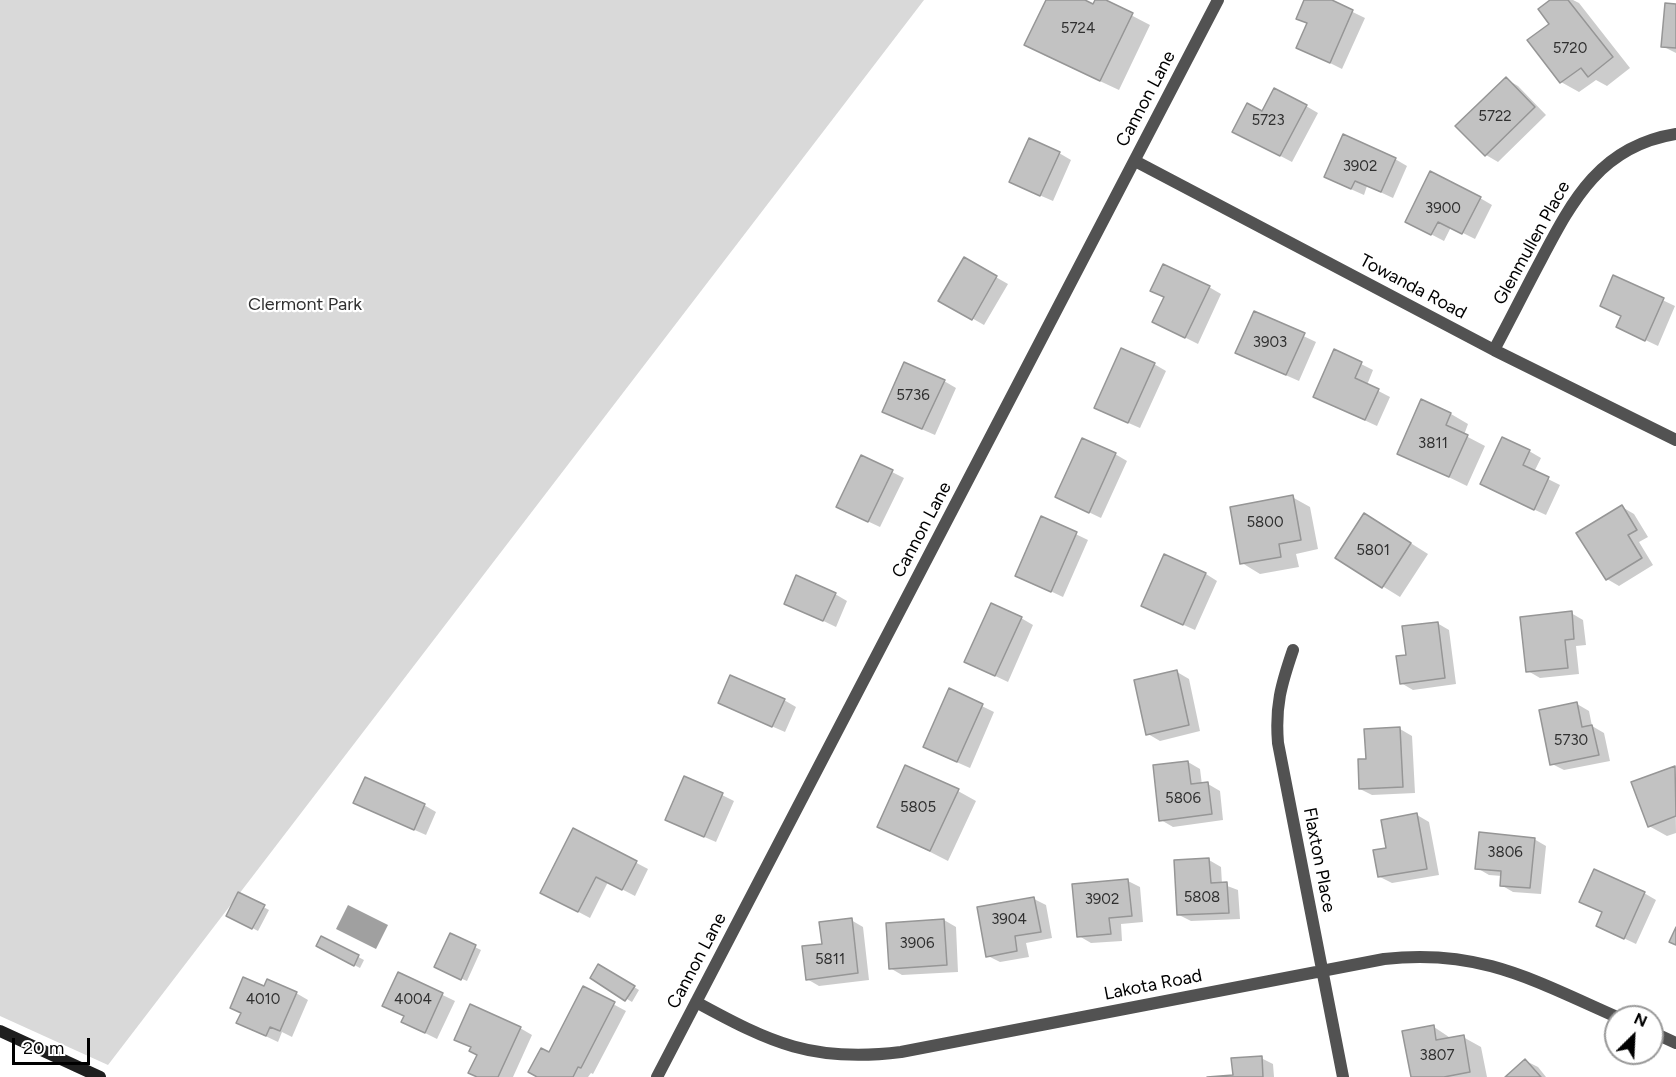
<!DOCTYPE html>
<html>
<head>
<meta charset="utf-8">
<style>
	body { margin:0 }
	#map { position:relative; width:1676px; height:1077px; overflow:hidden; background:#fff; font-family:Figtree,sans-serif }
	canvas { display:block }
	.north { position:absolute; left:1604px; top:1005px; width:60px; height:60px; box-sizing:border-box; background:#fff; border:2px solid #999; border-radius:50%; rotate:24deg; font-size:16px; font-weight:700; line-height:24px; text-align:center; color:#000 }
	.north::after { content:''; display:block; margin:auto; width:21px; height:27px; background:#000; clip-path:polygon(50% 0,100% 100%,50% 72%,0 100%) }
	.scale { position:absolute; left:12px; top:1038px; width:78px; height:27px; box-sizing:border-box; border:3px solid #000; border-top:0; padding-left:8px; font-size:18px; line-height:21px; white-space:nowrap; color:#000; -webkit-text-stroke:4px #fff; paint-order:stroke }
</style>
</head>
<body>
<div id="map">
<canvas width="1676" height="1077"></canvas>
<div class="north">N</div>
<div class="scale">20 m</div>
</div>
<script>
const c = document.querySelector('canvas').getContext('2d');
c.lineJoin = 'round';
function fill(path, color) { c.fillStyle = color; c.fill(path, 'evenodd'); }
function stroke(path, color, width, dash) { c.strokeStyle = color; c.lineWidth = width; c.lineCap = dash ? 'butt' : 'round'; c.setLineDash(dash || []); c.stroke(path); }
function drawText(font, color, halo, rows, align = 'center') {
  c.font = font + ' Figtree,sans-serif'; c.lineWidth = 4.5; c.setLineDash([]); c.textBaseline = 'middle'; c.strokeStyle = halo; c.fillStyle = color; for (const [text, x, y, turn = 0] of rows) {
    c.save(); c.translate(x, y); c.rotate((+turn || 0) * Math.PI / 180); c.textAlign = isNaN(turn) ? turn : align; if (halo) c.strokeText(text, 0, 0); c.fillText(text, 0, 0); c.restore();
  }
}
const green = new Path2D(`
	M0 0H924L108 1065 0 1016Z`);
const water = new Path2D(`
	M348 905 388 925 376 949 336 929Z`);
const shadow = new Path2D(`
	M1047 0H1081L1094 6 1097 0H1102L1150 25 1119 90 1044 55Z
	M1306 0H1328L1365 18 1342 69 1298 47 1308 24 1298 18Z
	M1552 0H1573L1579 3 1630 68 1607 86 1596 80 1579 92 1561 82 1551 24Z
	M1676 5V53L1662 46Z
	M1506 79 1518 86 1546 115 1498 162 1486 155 1458 126Z
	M1306 106 1318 113 1292 162 1246 138 1263 113Z
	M1059 153 1071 160 1053 201 1023 188Z
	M1395 159 1407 166 1393 198 1367 186 1364 195 1337 183Z
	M1480 198 1492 205 1475 239 1451 227 1444 241 1419 228Z
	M964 259 1008 284 984 325 940 300Z
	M1614 277 1675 306 1658 346 1618 327 1622 316Z
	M1209 287 1221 294 1198 344 1166 328Z
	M1255 313 1316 342 1299 381 1249 359Z
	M1335 351 1373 370 1367 385 1390 397 1377 426 1327 403Z
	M1154 364 1166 371 1140 428 1108 414Z
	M944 381 956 388 935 435 896 418Z
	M1451 414 1468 424 1464 435 1485 446 1467 486 1399 453Z
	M1529 451 1541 458 1534 472 1560 485 1546 515 1494 491Z
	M1115 454 1127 461 1101 518 1057 497Z
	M892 472 904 478 880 527 850 513Z
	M1292 497 1310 507 1318 549 1296 554 1299 567 1260 574 1242 563Z
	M1622 507 1634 514 1648 537 1639 542 1653 565 1619 586 1607 579Z
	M1042 518 1088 540 1063 597 1016 575Z
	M1382 525 1428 554 1400 597 1337 558Z
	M1206 574 1217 581 1195 630 1155 612Z
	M835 594 847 601 836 627 786 603Z
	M1571 613 1583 620 1586 645 1576 646 1579 674 1540 678 1528 671Z
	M1021 618 1033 625 1008 682 966 662Z
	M1437 623 1449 630 1456 684 1413 690 1401 683 1407 656Z
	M1177 672 1189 679 1200 731 1160 741 1148 734Z
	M949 690 994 712 970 768 936 753Z
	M784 700 796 707 785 732 732 709Z
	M1577 704 1589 711 1592 726 1604 733 1610 761 1564 770 1552 764Z
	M1400 729 1412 736 1415 793 1372 795 1360 789 1367 760Z
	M1188 762 1200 769 1202 785 1208 784 1220 791 1223 820 1173 827 1161 820Z
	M1675 767 1676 833 1667 836 1649 826 1633 783Z
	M958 791 976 801 948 861 879 826Z
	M722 795 734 801 716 842 679 826Z
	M424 805 436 812 426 835 367 809Z
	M1417 815 1429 822 1439 875 1392 883 1380 877 1388 849Z
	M574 830 648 869 635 896 608 882 590 918 554 899Z
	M1534 839 1546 846 1541 894 1513 892 1501 885 1502 876 1489 875 1477 868Z
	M1209 860 1221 867 1222 884 1238 890 1240 919 1191 921 1179 915Z
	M1128 881 1140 887 1143 922 1121 924 1122 941 1091 943 1079 936Z
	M1644 893 1656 900 1636 944 1598 926 1604 913 1581 901Z
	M239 894 269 910 258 931 228 915Z
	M1034 899 1046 905 1052 938 1026 943 1029 957 1000 962 988 956Z
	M851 920 863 927 869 980 819 986 807 979Z
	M944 920 956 927 958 972 902 975 890 968Z
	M450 935 481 950 467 981 442 970Z
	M322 938 364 960 360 968 318 946Z
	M599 966 639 990 632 1002 592 978Z
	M399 974 455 1001 437 1039 415 1028 405 1016Z
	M265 988 296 993 308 1000 292 1037 282 1032 278 1042 238 1023Z
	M583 988 626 1011 593 1074 591 1073 588 1077H539Z
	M1434 1027 1452 1039 1463 1037 1481 1047 1487 1077H1412Z
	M520 1028 532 1035 513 1077H478V1055L472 1048 456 1039Z
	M1261 1058 1273 1064 1274 1077H1227L1234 1076Z
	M1526 1061 1538 1067 1546 1077H1507Z`);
const building = new Path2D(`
	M1046 0H1085L1093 4 1095 0H1106L1133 13 1100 81 1024 45Z
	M1304 0H1332L1353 10 1330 63 1296 48 1307 23 1296 19Z
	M1550 0H1568L1613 57 1588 77 1581 68 1560 83 1527 40 1549 24 1538 9Z
	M1665 3 1676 4V48L1661 47Z
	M1506 77 1535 107 1485 156 1455 126Z
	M1274 88 1307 105 1280 156 1232 132 1247 103 1262 111Z
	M1343 134 1396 158 1381 192 1355 181 1351 189 1324 177Z
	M1029 138 1060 152 1040 196 1009 182Z
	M1430 171 1481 197 1462 234 1438 222 1431 235 1405 222Z
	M964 257 997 276 972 320 938 301Z
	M1163 264 1210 286 1185 338 1152 322 1164 297 1150 291Z
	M1613 275 1664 298 1645 341 1616 327 1621 316 1600 306Z
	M1254 311 1305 333 1286 375 1235 353Z
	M1121 348 1155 363 1128 423 1094 408Z
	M1334 349 1362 362 1355 378 1379 389 1365 420 1313 397Z
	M904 362 945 380 922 429 882 412Z
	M1421 399 1451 413 1446 425 1468 435 1449 477 1397 454Z
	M1502 437 1530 450 1523 465 1549 477 1534 510 1480 484Z
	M1082 438 1116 453 1089 513 1055 497Z
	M861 455 893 470 868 522 836 507Z
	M1293 495 1301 540 1279 544 1281 557 1240 564 1230 507Z
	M1622 505 1637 530 1628 535 1642 558 1606 580 1576 533Z
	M1364 513 1411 543 1382 588 1335 558Z
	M1041 516 1077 532 1051 592 1015 576Z
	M1164 554 1206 573 1183 625 1141 606Z
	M796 575 836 593 823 621 784 604Z
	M991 603 1022 617 995 676 964 662Z
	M1572 611 1574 639 1565 640 1568 668 1526 672 1520 617Z
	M1438 622 1445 678 1400 684 1396 656 1406 655 1402 626Z
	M1177 670 1189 725 1146 735 1134 680Z
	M730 675 785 699 772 727 718 703Z
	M949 688 983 704 957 762 923 747Z
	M1577 702 1582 727 1592 725 1599 755 1550 765 1539 710Z
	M1400 727 1403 787 1359 789 1358 759H1366L1364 729Z
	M1188 761 1191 784 1208 782 1212 814 1159 821 1153 765Z
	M905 765 959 789 930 851 877 827Z
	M1675 766 1676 816 1648 827 1631 782Z
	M684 776 723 793 704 837 665 820Z
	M365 777 425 804 414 830 353 803Z
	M1417 813 1427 869 1378 877 1373 850 1386 848 1381 820Z
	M573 828 637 861 622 890 596 877 578 912 540 893Z
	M1479 832 1535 838 1530 888 1500 886 1501 871 1475 869Z
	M1209 858 1211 883 1227 882 1229 913 1177 915 1174 860Z
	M1594 869 1645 892 1624 939 1596 926 1602 912 1579 902Z
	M1128 879 1132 916 1109 918 1111 934 1077 937 1072 884Z
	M238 892 265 905 252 929 226 916Z
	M1034 897 1041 932 1015 936 1017 951 986 957 977 907Z
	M852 918 858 973 806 980 802 946 822 944 819 922Z
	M944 919 947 965 889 969 886 923Z
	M1676 927V945L1669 942Z
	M450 933 476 945 461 980 434 967Z
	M321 936 359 955 354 966 316 946Z
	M598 964 635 986 625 1001 590 978Z
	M398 972 443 993 425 1033 401 1022 404 1016 382 1006Z
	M243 977 264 986 267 979 297 992 280 1031 270 1027 266 1036 236 1023 241 1013 230 1008Z
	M583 986 615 1002 581 1068 578 1067 573 1077H537L528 1072 541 1048 549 1052Z
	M470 1004 521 1027 498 1077H477L468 1073 477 1055 469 1051 471 1047 454 1040Z
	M1434 1025 1436 1040 1464 1035 1470 1072 1444 1077H1411L1402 1031Z
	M1262 1056 1263 1077H1207L1233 1075 1231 1058Z
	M1525 1059 1541 1077H1505Z`);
const street = new Path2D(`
	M1135 161 1494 350 1676 440
	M1494 350C1510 320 1525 290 1541 260 1573 199 1601 146 1676 134
	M1293 650C1281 685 1275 706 1278 743L1343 1077
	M696 1002C771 1043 813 1063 901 1052L1384 959C1479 948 1533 980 1617 1017
	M1652 1032 1676 1043
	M657 1077 1218 0`);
const secondary = new Path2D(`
	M0 1031 100 1077`);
const numberNames = [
	["5724",1078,29],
	["5720",1570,49],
	["5722",1495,117],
	["5723",1268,121],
	["3902",1360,167],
	["3900",1443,209],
	["3903",1270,343],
	["5736",913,396],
	["3811",1433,444],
	["5800",1265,523],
	["5801",1373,551],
	["5730",1571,741],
	["5806",1183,799],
	["5805",918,808],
	["3806",1505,853],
	["5808",1202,898],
	["3902",1102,900],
	["3904",1009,920],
	["3906",917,944],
	["5811",830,960],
	["4010",263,1000],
	["4004",413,1000],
	["3807",1437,1056]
];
const streetNames = [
	["Cannon Lane",1146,99,-62],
	["Glenmullen Place",1532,243,-61],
	["Towanda Road",1413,287,28],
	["Cannon Lane",922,530,-62],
	["Flaxton Place",1319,860,79],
	["Cannon Lane",697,961,-62],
	["Lakota Road",1153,985,-11]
];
const parkNames = [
	["Clermont Park",305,305]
];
fill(green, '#d9d9d9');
fill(water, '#a0a0a0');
fill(shadow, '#0003');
fill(building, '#c2c2c2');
stroke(building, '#969696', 1.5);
stroke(street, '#525252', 12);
stroke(secondary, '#1f1f1f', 12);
drawText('15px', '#303030', null, numberNames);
drawText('18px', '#000', '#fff', streetNames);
drawText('18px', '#303030', '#fff', parkNames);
</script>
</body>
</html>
